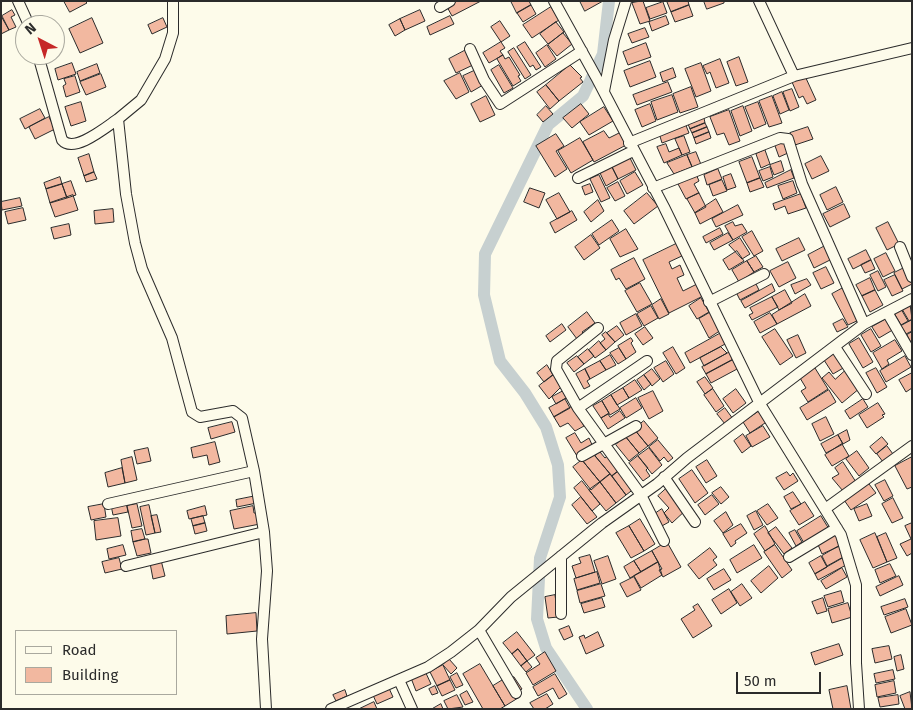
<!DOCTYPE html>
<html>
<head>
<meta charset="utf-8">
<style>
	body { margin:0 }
	#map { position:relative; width:913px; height:710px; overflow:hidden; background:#fdfbea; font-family:"Fira Sans",sans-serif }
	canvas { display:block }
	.frame { position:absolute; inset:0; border:2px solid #2b2b2b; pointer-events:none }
	.legend { position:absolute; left:15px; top:630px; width:162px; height:65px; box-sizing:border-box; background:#fdfbea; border:1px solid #a9a89e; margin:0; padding:6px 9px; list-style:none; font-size:15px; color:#2b2b2b }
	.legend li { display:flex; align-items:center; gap:10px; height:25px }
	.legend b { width:25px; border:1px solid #a9a89e }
	.north { position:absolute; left:15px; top:15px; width:50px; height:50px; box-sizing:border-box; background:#fdfbea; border:1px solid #a9a89e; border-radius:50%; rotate:320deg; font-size:14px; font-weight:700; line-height:20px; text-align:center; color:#2b2b2b }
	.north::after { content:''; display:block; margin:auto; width:18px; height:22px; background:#c62828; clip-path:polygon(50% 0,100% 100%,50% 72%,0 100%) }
	.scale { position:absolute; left:736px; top:672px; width:85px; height:22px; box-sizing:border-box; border:2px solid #2b2b2b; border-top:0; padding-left:6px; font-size:15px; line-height:18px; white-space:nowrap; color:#2b2b2b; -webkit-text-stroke:4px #fdfbea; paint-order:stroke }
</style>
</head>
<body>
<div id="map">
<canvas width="913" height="710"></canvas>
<div class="frame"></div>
<ul class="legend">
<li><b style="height:6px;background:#fdfbea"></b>Road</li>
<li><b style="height:14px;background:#f2b8a0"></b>Building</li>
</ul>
<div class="north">N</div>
<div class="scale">50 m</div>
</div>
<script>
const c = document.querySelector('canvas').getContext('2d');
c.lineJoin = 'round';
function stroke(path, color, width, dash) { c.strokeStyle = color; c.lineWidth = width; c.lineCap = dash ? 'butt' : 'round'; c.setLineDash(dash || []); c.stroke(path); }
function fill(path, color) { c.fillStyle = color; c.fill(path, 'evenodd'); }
const canal = new Path2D(`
	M587 709 546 648 537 619 540 558 560 497 558 465 546 427 525 393 500 361 484 295 485 254 548 125 583 96 603 54 609 1`);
const building = new Path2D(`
	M64 1H85L87 3 70 12Z
	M453 1H481L452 16 446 5Z
	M511 1H529L531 5 517 13Z
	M580 1H603L585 11Z
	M643 1 650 21 640 24 632 3Z
	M688 1 689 5 671 12 667 2Z
	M704 1H724V3L707 9Z
	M663 2 667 13 650 19 646 8Z
	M531 5 536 14 523 22 517 13Z
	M689 5 693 16 675 22 671 12Z
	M551 7 559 20 532 38 523 25Z
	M12 10 15 15 11 17 16 27 9 30 2 16Z
	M420 10 425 21 405 30 400 19Z
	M1 16 9 30 1 34Z
	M450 16 454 24 430 35 427 27Z
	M666 16 669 24 652 31 649 22Z
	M92 18 103 43 80 53 69 29Z
	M163 18 167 27 152 34 148 25Z
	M400 19 405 30 395 36 389 25Z
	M500 21 510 36 501 42 491 27Z
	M556 22 564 32 548 44 540 34Z
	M645 28 649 37 632 43 628 34Z
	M563 33 572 44 557 56 548 45Z
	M501 42 505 48 500 51 503 55 489 63 483 53Z
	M525 42 541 67 536 70 533 65 530 67 517 47Z
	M646 43 651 57 628 65 623 52Z
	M547 45 556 59 545 67 536 53Z
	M514 48 531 75 525 79 508 52Z
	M466 50 473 65 456 73 449 59Z
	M503 55 505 59 509 57 520 75 518 76 521 81 513 86 497 59Z
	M739 57 748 82 736 86 727 62Z
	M720 59 729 83 716 88 710 72 707 74 703 66Z
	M650 61 656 77 630 87 624 71Z
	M72 63 76 74 58 80 55 69Z
	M701 63 711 91 696 97 685 69Z
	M97 64 100 73 80 81 77 72Z
	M499 65 513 88 504 93 491 70Z
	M570 65 582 77 580 78 583 82 559 101 546 85Z
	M673 68 676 77 663 82 660 73Z
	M476 70 483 85 471 92 463 76Z
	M460 73 469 92 456 99 444 81Z
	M101 74 106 87 86 95 80 82Z
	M75 76 80 92 66 97 63 86 66 84 64 79Z
	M805 76 816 100 807 104 803 96 799 98 792 82Z
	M668 82 672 92 637 105 633 95Z
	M546 85 559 101 550 109 537 92Z
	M691 87 698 107 680 113 673 94Z
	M792 89 799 107 790 111 783 92Z
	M782 92 789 110 780 114 773 96Z
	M672 95 678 112 657 120 651 102Z
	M486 96 495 115 480 122 471 104Z
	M772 96 782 123 769 127 759 101Z
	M81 102 86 121 71 126 65 107Z
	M758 102 766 124 754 129 745 107Z
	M581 104 589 114 572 128 563 118Z
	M650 104 656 121 642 127 635 110Z
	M546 106 553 114 543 122 537 115Z
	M743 106 752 131 740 136 731 111Z
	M604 107 613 121 589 135 580 122Z
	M40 109 45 118 25 129 20 119Z
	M729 110 740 141 729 145 724 133 717 135 710 117Z
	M49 117 55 129 35 139 29 127Z
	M704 118 705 123 690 129 688 124Z
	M685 123 689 133 662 143 659 133Z
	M705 123 707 127 692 133 690 129Z
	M707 127 709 132 694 138 692 133Z
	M808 127 813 139 795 145 790 133Z
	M604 131 609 138 621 132 628 144 594 162 583 142Z
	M709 132 711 138 696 144 694 138Z
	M556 134 564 146 556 151 567 169 555 177 536 146Z
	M684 136 690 152 682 155 675 139Z
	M580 138 593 160 571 173 558 151Z
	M782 139 788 153 779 157 774 143Z
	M666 144 669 152 679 148 682 155 664 163 657 147Z
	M765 150 770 164 761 168 756 154Z
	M696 152 702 167 694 171 687 155Z
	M89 154 94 172 84 176 78 158Z
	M687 155 692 167 674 174 667 163Z
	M821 156 829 171 812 179 805 164Z
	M752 157 760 178 747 183 739 162Z
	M630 158 636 170 618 179 612 167Z
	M781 161 784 171 774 175 770 165Z
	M612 167 618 179 606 186 600 173Z
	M770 167 773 177 763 181 759 171Z
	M718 169 722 179 707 185 704 175Z
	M791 170 794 178 767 188 765 183Z
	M94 172 97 179 86 182 84 176Z
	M635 172 643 185 627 194 620 181Z
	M696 174 699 181 694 184 699 193 686 199 678 184Z
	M731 174 736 187 727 190 723 177Z
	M599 175 610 198 601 202 590 179Z
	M60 177 62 184 46 189 44 183Z
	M760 178 764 187 750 192 747 183Z
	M722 180 727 191 713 196 709 185Z
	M71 181 76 195 67 198 62 184Z
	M793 181 797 193 783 199 778 186Z
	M618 182 625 196 615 201 607 188Z
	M62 184 67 198 50 203 46 189Z
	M590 184 593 192 585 195 582 187Z
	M836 187 843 202 827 210 820 195Z
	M530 188 545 193 539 208 524 202Z
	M559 193 570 212 557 219 546 200Z
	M647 193 658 206 634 224 624 211Z
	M699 193 706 207 695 213 687 199Z
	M801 194 806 208 788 214 785 206 775 210 773 204Z
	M73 195 78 210 55 217 50 203Z
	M20 198 22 206 2 210 1 202Z
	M716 199 723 212 700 224 695 213Z
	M598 200 604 211 591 222 584 212Z
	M844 204 850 217 830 227 823 214Z
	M738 205 743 215 716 227 712 219Z
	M23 208 26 220 8 224 5 212Z
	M113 209 114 222 95 224 94 211Z
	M572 211 577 220 555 233 550 223Z
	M612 220 619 231 599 245 592 234Z
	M733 222 735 226 742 224 747 232 733 240 725 226Z
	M888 222 899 244 887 250 876 228Z
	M69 224 71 235 54 239 51 228Z
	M720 228 723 234 706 243 703 237Z
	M626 229 638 249 620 257 610 239Z
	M752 231 763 251 754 256 742 237Z
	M728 233 733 240 714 250 710 243Z
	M591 235 600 248 584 260 575 247Z
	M740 238 750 254 742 259 729 245Z
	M799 238 805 250 782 261 776 249Z
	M678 243 684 255 669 262 672 269 680 265 684 275 677 278 683 291 697 284 703 296 669 313 643 260Z
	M825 246 832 259 814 268 808 255Z
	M866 250 871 260 853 269 848 259Z
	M737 251 744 261 729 270 723 260Z
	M886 253 895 271 883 277 874 259Z
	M756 256 763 267 754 272 747 261Z
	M634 258 645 279 626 289 619 278 616 280 611 270Z
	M871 260 875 269 865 273 861 265Z
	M747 261 754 272 739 282 732 270Z
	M788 262 796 278 779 287 770 271Z
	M826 267 834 283 821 289 813 273Z
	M906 267 912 284 902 289 894 273Z
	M878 271 886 287 878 291 870 275Z
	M895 275 903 291 892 296 884 280Z
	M870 278 875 290 862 296 856 285Z
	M807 279 811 285 795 294 791 285Z
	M755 282 759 290 740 300 737 294Z
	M640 283 652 304 637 312 625 291Z
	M772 284 775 291 745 308 741 301Z
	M843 288 859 320 848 325 832 294Z
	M785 290 792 303 779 310 772 297Z
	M875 290 883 305 870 312 862 296Z
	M805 294 811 306 777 324 772 315Z
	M772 297 778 307 752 320 749 315 753 313 750 308Z
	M701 298 709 312 697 319 689 306Z
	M661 299 669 314 659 319 652 305Z
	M910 304 912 319 909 321 902 309Z
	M651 306 658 318 644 326 637 314Z
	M901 309 908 321 901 325 894 313Z
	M587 312 595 323 582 332 584 334 577 339 568 327Z
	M711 312 721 330 709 338 699 319Z
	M770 313 777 324 760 333 754 322Z
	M636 314 642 326 626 335 620 323Z
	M890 317 896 328 879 338 872 327Z
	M843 319 848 327 837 332 833 324Z
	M912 320V331L906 334 901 326Z
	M562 324 566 330 550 342 546 336Z
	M617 326 624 335 615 342 607 333Z
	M645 327 653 338 643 345 635 334Z
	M775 329 793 356 780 365 762 337Z
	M871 329 881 346 871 352 861 335Z
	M606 332 615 342 606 350 600 343 605 339 602 335Z
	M912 332V342L911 343 907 335Z
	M721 333 727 343 690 363 685 353Z
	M798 335 806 353 796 358 787 340Z
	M631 338 633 341 631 343 636 352 626 359 618 346Z
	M859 338 873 362 863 368 849 344Z
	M895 340 902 351 887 360 889 364 882 369 873 353Z
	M599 341 606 350 595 358 589 350Z
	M673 347 685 368 676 374 663 353Z
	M721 347 727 353 704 366 700 358Z
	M619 348 626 359 618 364 610 353Z
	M588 349 594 356 584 364 578 357Z
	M730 352 734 359 706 374 702 367Z
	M836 353 845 367 833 374 824 360Z
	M610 355 616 365 606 370 600 361Z
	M577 356 584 364 574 372 567 363Z
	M905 356 911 367 886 382 880 371Z
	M734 359 739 368 711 383 706 374Z
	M600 361 606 370 590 379 585 369Z
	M666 361 674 374 663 382 654 368Z
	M547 365 553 375 544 382 537 373Z
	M815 368 828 389 808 402 801 391 806 388 800 378Z
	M876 368 887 387 877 393 866 373Z
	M585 369 590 379 587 381 590 386 584 389 576 374Z
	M652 369 660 379 652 386 644 375Z
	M845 371 860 388 842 403 822 378 829 372 835 379Z
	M912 373V388L906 392 899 380Z
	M553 375 563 385 549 399 539 386Z
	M644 375 651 384 644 390 637 380Z
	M705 377 713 388 705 394 697 382Z
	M635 380 642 390 629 398 623 388Z
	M623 388 629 398 617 405 611 395Z
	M567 389 568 397 556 404 552 397Z
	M713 389 724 406 716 412 704 395Z
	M736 389 746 403 733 413 723 399Z
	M829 390 836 402 807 420 800 408Z
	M653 391 663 411 649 419 638 398Z
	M611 395 620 409 610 415 602 401Z
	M636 398 642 408 626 418 620 408Z
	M565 399 570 408 554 417 549 408Z
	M863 399 868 407 850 419 845 411Z
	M602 401 609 413 601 418 593 406Z
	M878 403 885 414 882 415 884 417 867 428 859 415Z
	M573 406 584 426 575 431 568 423 560 427 554 417Z
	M725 408 733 419 725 424 717 414Z
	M761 410 768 421 750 433 743 422Z
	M620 411 625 418 608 429 601 418 608 414 610 417Z
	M826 417 834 434 820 441 812 424Z
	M644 421 658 438 648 446 634 429Z
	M232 422 235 432 211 439 208 428Z
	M763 426 770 437 752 447 746 436Z
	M634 429 648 446 639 453 625 436Z
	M847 430 850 440 843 444 838 435Z
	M575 433 581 443 589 438 593 447 577 456 566 438Z
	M743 434 751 446 742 453 734 441Z
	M838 435 843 444 826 453 821 444Z
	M625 436 639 453 629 461 616 445Z
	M882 437 888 444 876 454 870 447Z
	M658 440 673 458 668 462 664 457 660 461 649 447Z
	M215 442 220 462 209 465 207 455 193 458 191 448Z
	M842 444 849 456 832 466 825 455Z
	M887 446 893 454 883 462 877 454Z
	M148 448 151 461 137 464 134 451Z
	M649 448 662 465 652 474 638 456Z
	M857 451 869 468 859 476 846 459Z
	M592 452 610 474 600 482 582 460Z
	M600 452 605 458 610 454 621 469 612 476 595 456Z
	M638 456 648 468 646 470 650 476 643 481 629 463Z
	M132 457 137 480 125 483 121 460Z
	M912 457V487L907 489 895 466Z
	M582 460 600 482 591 490 573 467Z
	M707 460 717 476 706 483 696 467Z
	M843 462 856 482 843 491 832 478 839 474 835 468Z
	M122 468 125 483 108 487 105 473Z
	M621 469 635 488 626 495 612 476Z
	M692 470 708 493 695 503 679 479Z
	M787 472 790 476 793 473 798 481 784 490 776 478Z
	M610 474 626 495 616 503 600 482Z
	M885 480 893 496 884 501 875 485Z
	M582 481 600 504 592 511 574 488Z
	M600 482 616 503 606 511 589 490Z
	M869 484 876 493 851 510 844 500Z
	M721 487 729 497 721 504 712 493Z
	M667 488 687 509 672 523 664 513 669 508 658 496Z
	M793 492 801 504 791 509 784 497Z
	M712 495 719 504 705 515 698 505Z
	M256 496 257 503 237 507 236 500Z
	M581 497 597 517 587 524 572 505Z
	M893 498 903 518 892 523 882 504Z
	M126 502 128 512 113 515 111 505Z
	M805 502 814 516 799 525 790 511Z
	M104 504 106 517 91 520 88 507Z
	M137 504 142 526 132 528 127 506Z
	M768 504 778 518 767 525 757 511Z
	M867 504 872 516 859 521 854 509Z
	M149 505 155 533 146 535 140 507Z
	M205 506 207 515 189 519 187 511Z
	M253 506 254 513H258L260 524 234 529 230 511Z
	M662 509 669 522 660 527 653 515Z
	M756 511 763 525 754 530 747 516Z
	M726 512 733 525 723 533 714 521Z
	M157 515 161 532 155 533 151 516Z
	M203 516 205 523 193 526 191 519Z
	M821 516 829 529 804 543 797 531Z
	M118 518 121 536 96 540 94 521Z
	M640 519 655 544 644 551 629 526Z
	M205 523 207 531 195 534 193 526Z
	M912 523V553L907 556 900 544 911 539 905 526Z
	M741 524 747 533 735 541 736 543 731 547 723 534Z
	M629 526 644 551 631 558 616 533Z
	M765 526 775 544 765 551 754 534Z
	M776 527 792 548 784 554 768 533Z
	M142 529 145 539 133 542 131 531Z
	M795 530 802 542 796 546 789 533Z
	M836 532 842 545 822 554 816 540Z
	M875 533 887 562 873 568 860 540Z
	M886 533 897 558 887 562 877 537Z
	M145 539H148L151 553 137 556 133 542Z
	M667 542 681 567 663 577 659 570 662 569 652 551Z
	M123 545 126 555 109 559 107 549Z
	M754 545 762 558 737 573 730 560Z
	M775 545 792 570 782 578 764 552Z
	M839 546 845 556 827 566 822 556Z
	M710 548 717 557 713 560 717 565 699 579 688 565Z
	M652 551 658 562 641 572 634 561Z
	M590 555 595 572 576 578 572 566 581 563 579 558Z
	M608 556 616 579 602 584 594 561Z
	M821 556 827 567 815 574 809 563Z
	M845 557 848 564 818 580 815 574Z
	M119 558 122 569 105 573 102 562Z
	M161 560 165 576 153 579 150 563Z
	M634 561 641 572 630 578 624 567Z
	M658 562 662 575 641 588 634 576Z
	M890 564 896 576 880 583 875 570Z
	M769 566 778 578 761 593 751 581Z
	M842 568 847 577 826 589 821 581Z
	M724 569 731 580 714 590 707 579Z
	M597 572 600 583 577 590 574 579Z
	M899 576 903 585 880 596 876 587Z
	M634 577 641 590 627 597 620 584Z
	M601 584 605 596 580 603 577 591Z
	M742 584 752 598 740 606 731 592Z
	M729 589 737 603 721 614 712 600Z
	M841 591 844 602 828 607 824 596Z
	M555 595 558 617 548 618 545 597Z
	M602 598 605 607 584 613 581 604Z
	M823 598 827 611 817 614 812 602Z
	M905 599 908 607 884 615 881 607Z
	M848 603 852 617 832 623 828 609Z
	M698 604 712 626 693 638 681 619 695 610 693 607Z
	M906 609 912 625 891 633 885 617Z
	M256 613 257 631 227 634 226 616Z
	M569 626 573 636 564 640 559 630Z
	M517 632 535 655 527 661 518 649 512 654 503 643Z
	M598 632 604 646 586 654 579 637 584 635 585 638Z
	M839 644 843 655 815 665 811 653Z
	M889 646 892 659 875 663 872 649Z
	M518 649 527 661 521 666 512 654Z
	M545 652 556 671 533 685 526 673 540 664 536 658Z
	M901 655 904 669 897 671 894 657Z
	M449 659 457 668 451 674 443 665Z
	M527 661 532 667 526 672 521 666Z
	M480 664 505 706 500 709H483L463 674Z
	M443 665 450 680 437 686 430 672Z
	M893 670 895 679 876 683 874 674Z
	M425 671 431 684 416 691 411 678Z
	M457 673 463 685 456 688 450 677Z
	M555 674 567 694 559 699 553 688 538 696 533 687Z
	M514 677 522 689 516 693 509 680Z
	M506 678 518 698 505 706 493 686Z
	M450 680 455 690 442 696 437 686Z
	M894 681 896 693 877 697 875 685Z
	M388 686 393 697 377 704 372 693Z
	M435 686 438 693 432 695 429 689Z
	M847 686 851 709H833L829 690Z
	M345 690 347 696 336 701 333 695Z
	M467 691 473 702 465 705 460 695Z
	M910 692 912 709H905L900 696Z
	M547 694 553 704 545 709H534L530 703Z
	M457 695 463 707 448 709 444 701Z
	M898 695 899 704 880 707 878 698Z
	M374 702 377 709H359Z
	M441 704 443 709H432Z`);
const minor = new Path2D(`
	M18 1 29 25
	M173 1V33L165 59 141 100 118 119 126 194 135 243 142 269 172 338 192 412 200 417 233 411 242 418 254 471 264 532 267 571 262 639 266 709
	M554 1 596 77 664 207 760 404 841 535 856 585V663L859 709
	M759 1 794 76
	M440 7 450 1
	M470 49 484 80 500 104 582 51
	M38 55 62 140C74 154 106 127 118 119
	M604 91 614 40 626 1
	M629 143 794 76 912 48
	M578 178 633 151
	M653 188 780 138 788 139 802 184 864 324
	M900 247 912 277
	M709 302 764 274
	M887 312 912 355
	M598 328 557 361 556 369 578 408 641 495 664 541
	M835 347 866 394
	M578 408 647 361
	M582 456 636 426
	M664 477 695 522
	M108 504 254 471
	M825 509 912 446
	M561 556V614
	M789 557 837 528
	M126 566 264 532
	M479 630 516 693
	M399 680 412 709
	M331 709 428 667 451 652 479 630 511 597 602 523 657 484 687 458 864 324 912 299`);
stroke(canal, '#c7d0d0', 12);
fill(building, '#f2b8a0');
stroke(building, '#2b2b2b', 1);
stroke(minor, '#2b2b2b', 12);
stroke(minor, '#fdfbea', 10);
</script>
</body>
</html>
